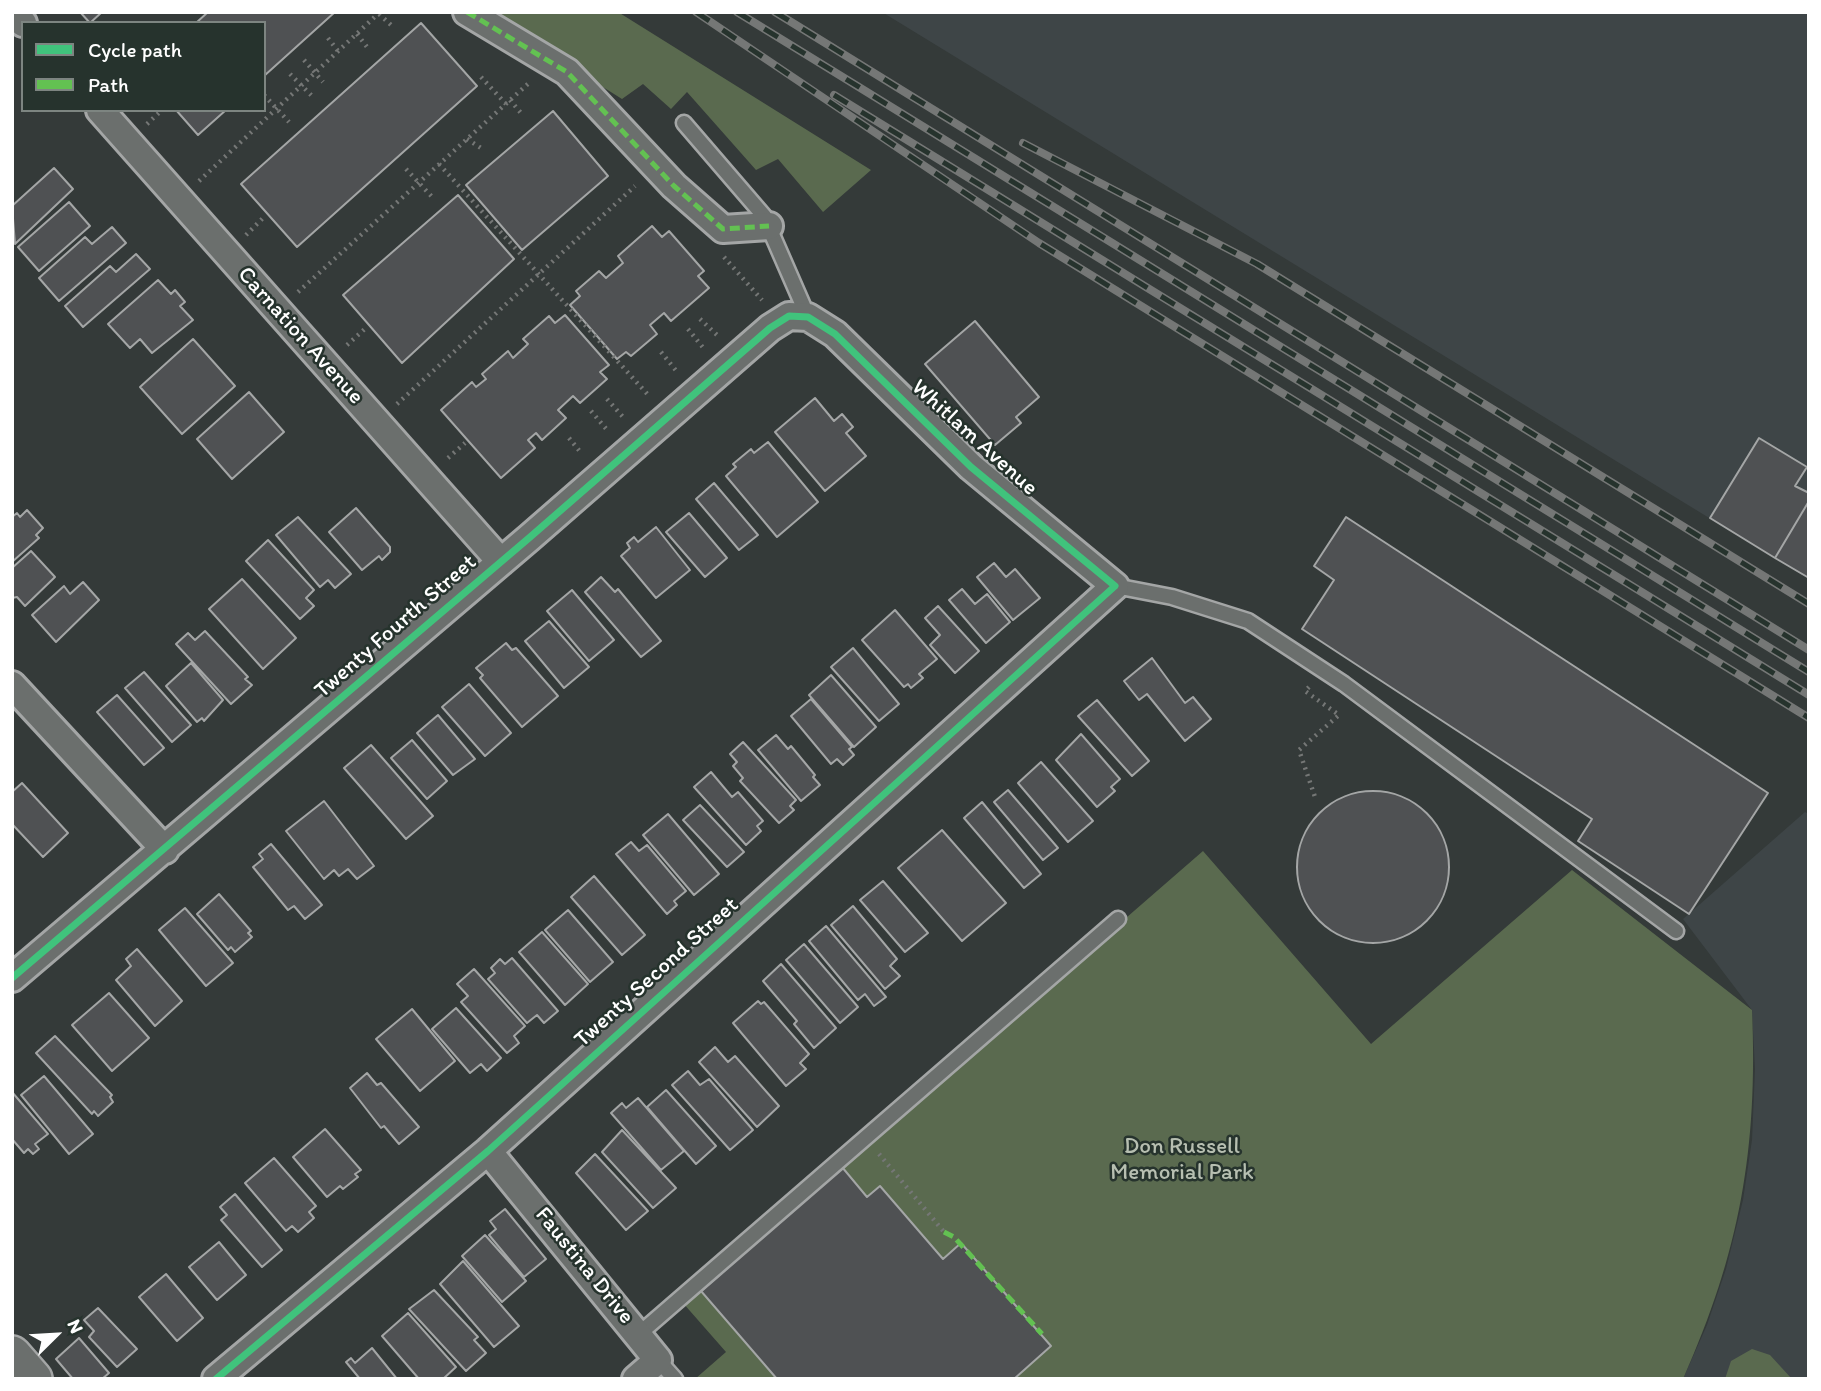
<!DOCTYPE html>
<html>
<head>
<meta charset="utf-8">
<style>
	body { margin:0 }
	#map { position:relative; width:1821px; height:1391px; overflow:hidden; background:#343a39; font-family:Itim,sans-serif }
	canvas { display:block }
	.frame { position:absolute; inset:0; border:14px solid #fff; pointer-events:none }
	.legend { position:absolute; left:21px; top:21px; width:245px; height:91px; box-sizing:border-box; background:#26332d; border:2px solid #7d8581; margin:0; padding:9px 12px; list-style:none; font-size:21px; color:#fff }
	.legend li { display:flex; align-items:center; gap:14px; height:35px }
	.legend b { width:35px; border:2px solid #7d8581 }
	.north { position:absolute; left:21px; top:1300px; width:70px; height:70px; -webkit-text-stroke:5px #26332d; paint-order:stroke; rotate:66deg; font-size:19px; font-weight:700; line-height:28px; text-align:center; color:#fff }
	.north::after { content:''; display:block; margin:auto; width:24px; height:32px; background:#fff; clip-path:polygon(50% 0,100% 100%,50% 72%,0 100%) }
</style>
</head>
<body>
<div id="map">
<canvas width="1821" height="1391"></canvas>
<div class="frame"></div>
<ul class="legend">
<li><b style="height:9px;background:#40c37c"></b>Cycle path</li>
<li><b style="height:9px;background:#63c152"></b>Path</li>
</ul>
<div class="north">N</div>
</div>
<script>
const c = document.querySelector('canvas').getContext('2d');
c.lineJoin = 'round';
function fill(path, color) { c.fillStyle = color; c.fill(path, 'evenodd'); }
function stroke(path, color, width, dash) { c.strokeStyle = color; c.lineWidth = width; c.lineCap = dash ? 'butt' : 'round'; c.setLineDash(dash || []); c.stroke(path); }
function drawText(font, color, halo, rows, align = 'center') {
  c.font = font + ' Itim,sans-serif'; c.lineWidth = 5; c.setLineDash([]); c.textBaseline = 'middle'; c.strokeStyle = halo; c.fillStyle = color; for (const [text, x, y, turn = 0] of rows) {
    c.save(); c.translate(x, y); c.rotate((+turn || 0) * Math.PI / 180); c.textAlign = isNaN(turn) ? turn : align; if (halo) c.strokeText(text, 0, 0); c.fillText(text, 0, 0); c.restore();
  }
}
const built = new Path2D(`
	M882 12H1809V579Z
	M1805 812 1809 814V1379H1683L1707 1325 1726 1269 1743 1200 1752 1140 1755 1069 1752 1010 1683 919Z`);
const green = new Path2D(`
	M483 12H618L871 170 823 212 778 159 756 170 687 92 671 109 643 84 622 99Z
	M1203 851 1371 1044 1572 870 1752 1010C1758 1148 1740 1252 1683 1379H695L726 1352 683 1303Z
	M1752 1349 1770 1355 1791 1378 1725 1379 1731 1361Z`);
const building = new Path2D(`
	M80 12H102L90 23Z
	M208 12H335L264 76V23H196Z
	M421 23 477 86 297 247 241 184Z
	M176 110H226L198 135Z
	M553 111 608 176 522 250 466 185Z
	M54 168 73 189 15 244 12 206Z
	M458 195 514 259 402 363 343 295Z
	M69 202 90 226 39 271 18 247Z
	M652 226 662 237 669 231 704 271 698 276 709 288 671 321 664 313 650 325 657 334 631 356 626 352 617 359 570 305 580 296 576 291 599 271 606 278 623 263 618 256Z
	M112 227 126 243 59 301 39 278 85 237 92 244Z
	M136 254 150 269 83 327 65 306 110 266 116 272Z
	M158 280 171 294 175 290 185 302 180 306 193 320 152 353 140 339 130 348 108 324Z
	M565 315 609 365 600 372 607 379 580 403 573 396 558 410 566 418 542 440 536 433 528 440 535 448 501 478 441 410 472 382 476 387 486 379 482 374 508 351 513 358 528 344 523 339 549 316 555 323Z
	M975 321 1039 397 1016 417 1021 423 995 445 925 364Z
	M193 339 235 386 182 434 140 387Z
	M249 392 284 432 232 479 197 439Z
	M815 398 834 421 842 414 853 427 846 433 866 456 825 491 775 432Z
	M1759 438 1807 467 1795 486 1809 493V501L1775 558 1710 518Z
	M768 442 818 502 777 537 726 476 736 467 733 464 751 449 754 453Z
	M714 483 758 535 739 550 696 499Z
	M1809 501V578L1775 558Z
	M356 508 390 547V552L382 560 379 556 362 570 329 532Z
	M27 510 43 528 36 535 39 538 12 562V517L17 513 20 517Z
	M689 513 727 558 705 577 666 532Z
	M298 517 351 574 335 588 328 580 320 587 276 535Z
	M1346 517 1768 793 1689 914 1578 841 1592 819 1302 629 1334 580 1314 566Z
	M656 527 690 570 656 598 621 556 630 548 627 543 634 537 638 542Z
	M268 540 314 590 306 598 314 606 300 619 246 561Z
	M31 551 55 577 25 606 17 597 12 598V568Z
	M994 563 1006 577 1015 569 1040 598 1013 620 977 577Z
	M601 577 615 592 618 589 661 641 641 657 585 592Z
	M242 579 296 638 263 669 209 609Z
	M83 582 99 600 56 642 32 615 64 586 70 594Z
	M962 589 975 604 987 594 1010 622 986 643 949 600Z
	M572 590 614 640 589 661 547 611Z
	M938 606 979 651 955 673 930 645 940 635 925 618Z
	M895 610 937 659 919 674 923 678 911 688 908 684 904 687 862 640Z
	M549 621 589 667 564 688 525 641Z
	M205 631 248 677 245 679 252 685 231 704 176 644 188 633 195 640Z
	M506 643 512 650 516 648 558 696 522 727 480 678 483 675 476 668Z
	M853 648 899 704 879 721 831 667Z
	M1152 658 1185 703 1193 697 1211 719 1185 741 1147 694 1139 700 1124 681Z
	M191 663 223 700 204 721 202 718 197 722 166 686Z
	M144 672 191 725 172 742 125 688Z
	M831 675 876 727 854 747 809 695Z
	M469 684 511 733 485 756 442 707Z
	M117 695 164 748 144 765 97 712Z
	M811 699 852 747 849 749 854 755 843 765 837 759 831 764 791 716Z
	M1097 700 1149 761 1132 776 1078 716Z
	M438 715 475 759 453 775 417 733Z
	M1081 734 1120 779 1111 787 1115 791 1097 807 1056 760Z
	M776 735 788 749 791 746 815 775 813 777 820 785 801 801 758 750Z
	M412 740 447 781 427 799 391 758Z
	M743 742 796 800 790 806 794 810 779 823 740 781 743 778 733 766 737 762 730 754Z
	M371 745 433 816 406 839 344 768Z
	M1041 762 1093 821 1068 842 1018 783Z
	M711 772 732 797 738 792 763 821 757 826 761 831 746 845 694 787Z
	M22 783 68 833 43 857 12 824V792Z
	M1008 790 1058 848 1043 860 994 802Z
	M1297 867a76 76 0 1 1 152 0a76 76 0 1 1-152 0Z
	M324 801 374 866 357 879 348 869 339 876 334 870 324 879 286 831Z
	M982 802 1041 874 1024 888 964 818Z
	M700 805 744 852 727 867 683 820Z
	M668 814 719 874 694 895 643 835Z
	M942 830 1006 903 962 941 898 868Z
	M631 842 639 851 647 845 686 891 674 901 677 905 667 914 616 854Z
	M271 844 322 905 305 919 294 906 288 910 253 867 263 859 259 854Z
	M594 876 645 935 622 955 571 897Z
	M883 881 928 933 905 952 860 900Z
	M219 894 251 931 248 933 252 937 235 952 231 947 228 950 197 914Z
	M853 906 897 959 890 966 900 976 885 989 831 925Z
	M185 908 233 963 206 986 159 930Z
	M568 910 613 962 590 982 545 930Z
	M826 926 886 997 874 1006 865 994 858 1000 809 941Z
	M542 932 588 984 565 1005 519 952Z
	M804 944 858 1007 840 1023 786 960Z
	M137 949 182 1001 155 1026 116 980 131 966 126 959Z
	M512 958 558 1011 544 1023 537 1015 527 1023 488 979 495 973 491 968 500 959 505 964Z
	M781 964 836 1028 814 1048 794 1024 797 1021 763 981Z
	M474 969 525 1026 514 1036 519 1043 507 1053 461 1002 468 996 457 984Z
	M109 993 149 1038 112 1071 72 1025Z
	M758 1001 761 1004 764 1002 809 1054 800 1063 806 1069 786 1086 733 1023Z
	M456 1008 501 1058 487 1071 481 1064 470 1073 432 1029Z
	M412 1009 455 1061 420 1091 376 1039Z
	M55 1036 112 1095 110 1097 113 1102 98 1116 94 1111 92 1114 36 1053Z
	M715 1047 728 1062 735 1056 779 1106 757 1127 699 1062Z
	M688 1071 700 1085 709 1079 753 1130 730 1150 672 1085Z
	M367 1073 377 1085 381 1083 419 1127 399 1144 384 1126 381 1128 350 1088Z
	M44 1076 93 1134 69 1154 21 1095Z
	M666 1090 716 1146 696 1164 647 1107Z
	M12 1092 48 1134 35 1144 39 1149 33 1154 28 1149 24 1153 12 1139Z
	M638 1098 684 1151 661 1170 611 1113 622 1103 626 1108Z
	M325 1129 361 1170 355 1174 358 1177 343 1189 340 1186 327 1197 293 1157Z
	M622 1130 676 1188 653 1208 602 1152Z
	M595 1154 648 1211 626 1230 576 1173Z
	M274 1158 316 1206 309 1212 314 1218 298 1232 292 1226 286 1231 245 1183Z
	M842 1167 867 1197 880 1186 943 1259 961 1243 1051 1346 1014 1379H777L701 1291Z
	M235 1194 282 1250 262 1267 221 1220 227 1215 220 1207Z
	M505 1209 546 1259 524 1277 489 1235 496 1229 490 1221Z
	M485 1235 526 1281 502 1302 462 1256Z
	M219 1242 246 1275 217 1300 189 1267Z
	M463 1261 519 1326 494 1347 440 1284Z
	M166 1274 203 1318 177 1341 139 1297Z
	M434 1290 478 1337 474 1340 486 1353 466 1371 409 1309Z
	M98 1308 137 1349 117 1367 89 1337 94 1331 84 1320Z
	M408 1313 456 1367 443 1379H419L382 1336Z
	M79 1338 109 1373 102 1379H73L56 1359Z
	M372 1348 397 1379H360L346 1362 351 1358 355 1363Z`);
const path = new Path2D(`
	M379 14 391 25
	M357 34 367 47
	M328 38 338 51
	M304 60 323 82
	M290 74 312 96
	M481 77 506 104
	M264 95 289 122
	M510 100 521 113
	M147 124 162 110
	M467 139 481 148
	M439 164 650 397
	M406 169 434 199
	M199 181 380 12
	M246 235 265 216
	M724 257 762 300
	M298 292 530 82
	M700 319 717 335
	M688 329 705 350
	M347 345 367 327
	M661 352 678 373
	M607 399 624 418
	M397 404 635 186
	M591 411 608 431
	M569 438 582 454
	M448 458 465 443
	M1309 687 1305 691 1339 715 1299 750 1316 800
	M879 1154 944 1232`);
const lane = new Path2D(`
	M684 123 764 216 808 317
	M1115 586 1172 597 1248 621 1344 684 1676 931
	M639 1334 1118 919
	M658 1360 675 1379`);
const street = new Path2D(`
	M13 12 23 23
	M467 12 567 72 674 186 723 229 769 226
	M100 110 501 562
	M12 685 165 850
	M12 978 529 538 770 328 789 316 808 317 835 334 971 467 1115 586 488 1151 216 1379
	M488 1151 658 1360 636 1379`);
const secondary = new Path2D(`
	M12 1355 33 1379`);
const rail = new Path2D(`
	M696 12 1039 243 1809 718
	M737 12 1809 672
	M775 12 1809 650
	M834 95 1809 695
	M1023 143 1257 264 1809 604`);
const quiet = new Path2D(`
	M467 12 567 72 674 186 723 229 769 226
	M944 1232 954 1237 1042 1334`);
const cycleway = new Path2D(`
	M12 978 529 538 770 328 789 316 808 317 835 334 971 467 1115 586 488 1151 216 1379`);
const streetNames = [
	["Carnation Avenue",300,336,48],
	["Whitlam Avenue",974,438,42],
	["Twenty Fourth Street",396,627,-41],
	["Twenty Second Street",657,973,-42],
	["Faustina Drive",584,1266,51]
];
const parkNames = [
	["Don Russell",1182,1147],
	["Memorial Park",1182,1173]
];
fill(built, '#3e4547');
fill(green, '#5a6a4f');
fill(building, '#4f5153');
stroke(building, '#a4a6a6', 2);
stroke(lane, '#a4a6a6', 19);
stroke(street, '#a4a6a6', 32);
stroke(secondary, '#a4a6a6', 42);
stroke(path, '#757776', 4.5, [2, 5]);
stroke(lane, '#6b6f6d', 14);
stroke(street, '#6b6f6d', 26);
stroke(secondary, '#6b6f6d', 37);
stroke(rail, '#757776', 8);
stroke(rail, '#26332d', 5, [16]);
stroke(quiet, '#63c152', 5, [10, 5]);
stroke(cycleway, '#40c37c', 7);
drawText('23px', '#fff', '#26332d', streetNames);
drawText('23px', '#b7bfb1', '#26332d', parkNames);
</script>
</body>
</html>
